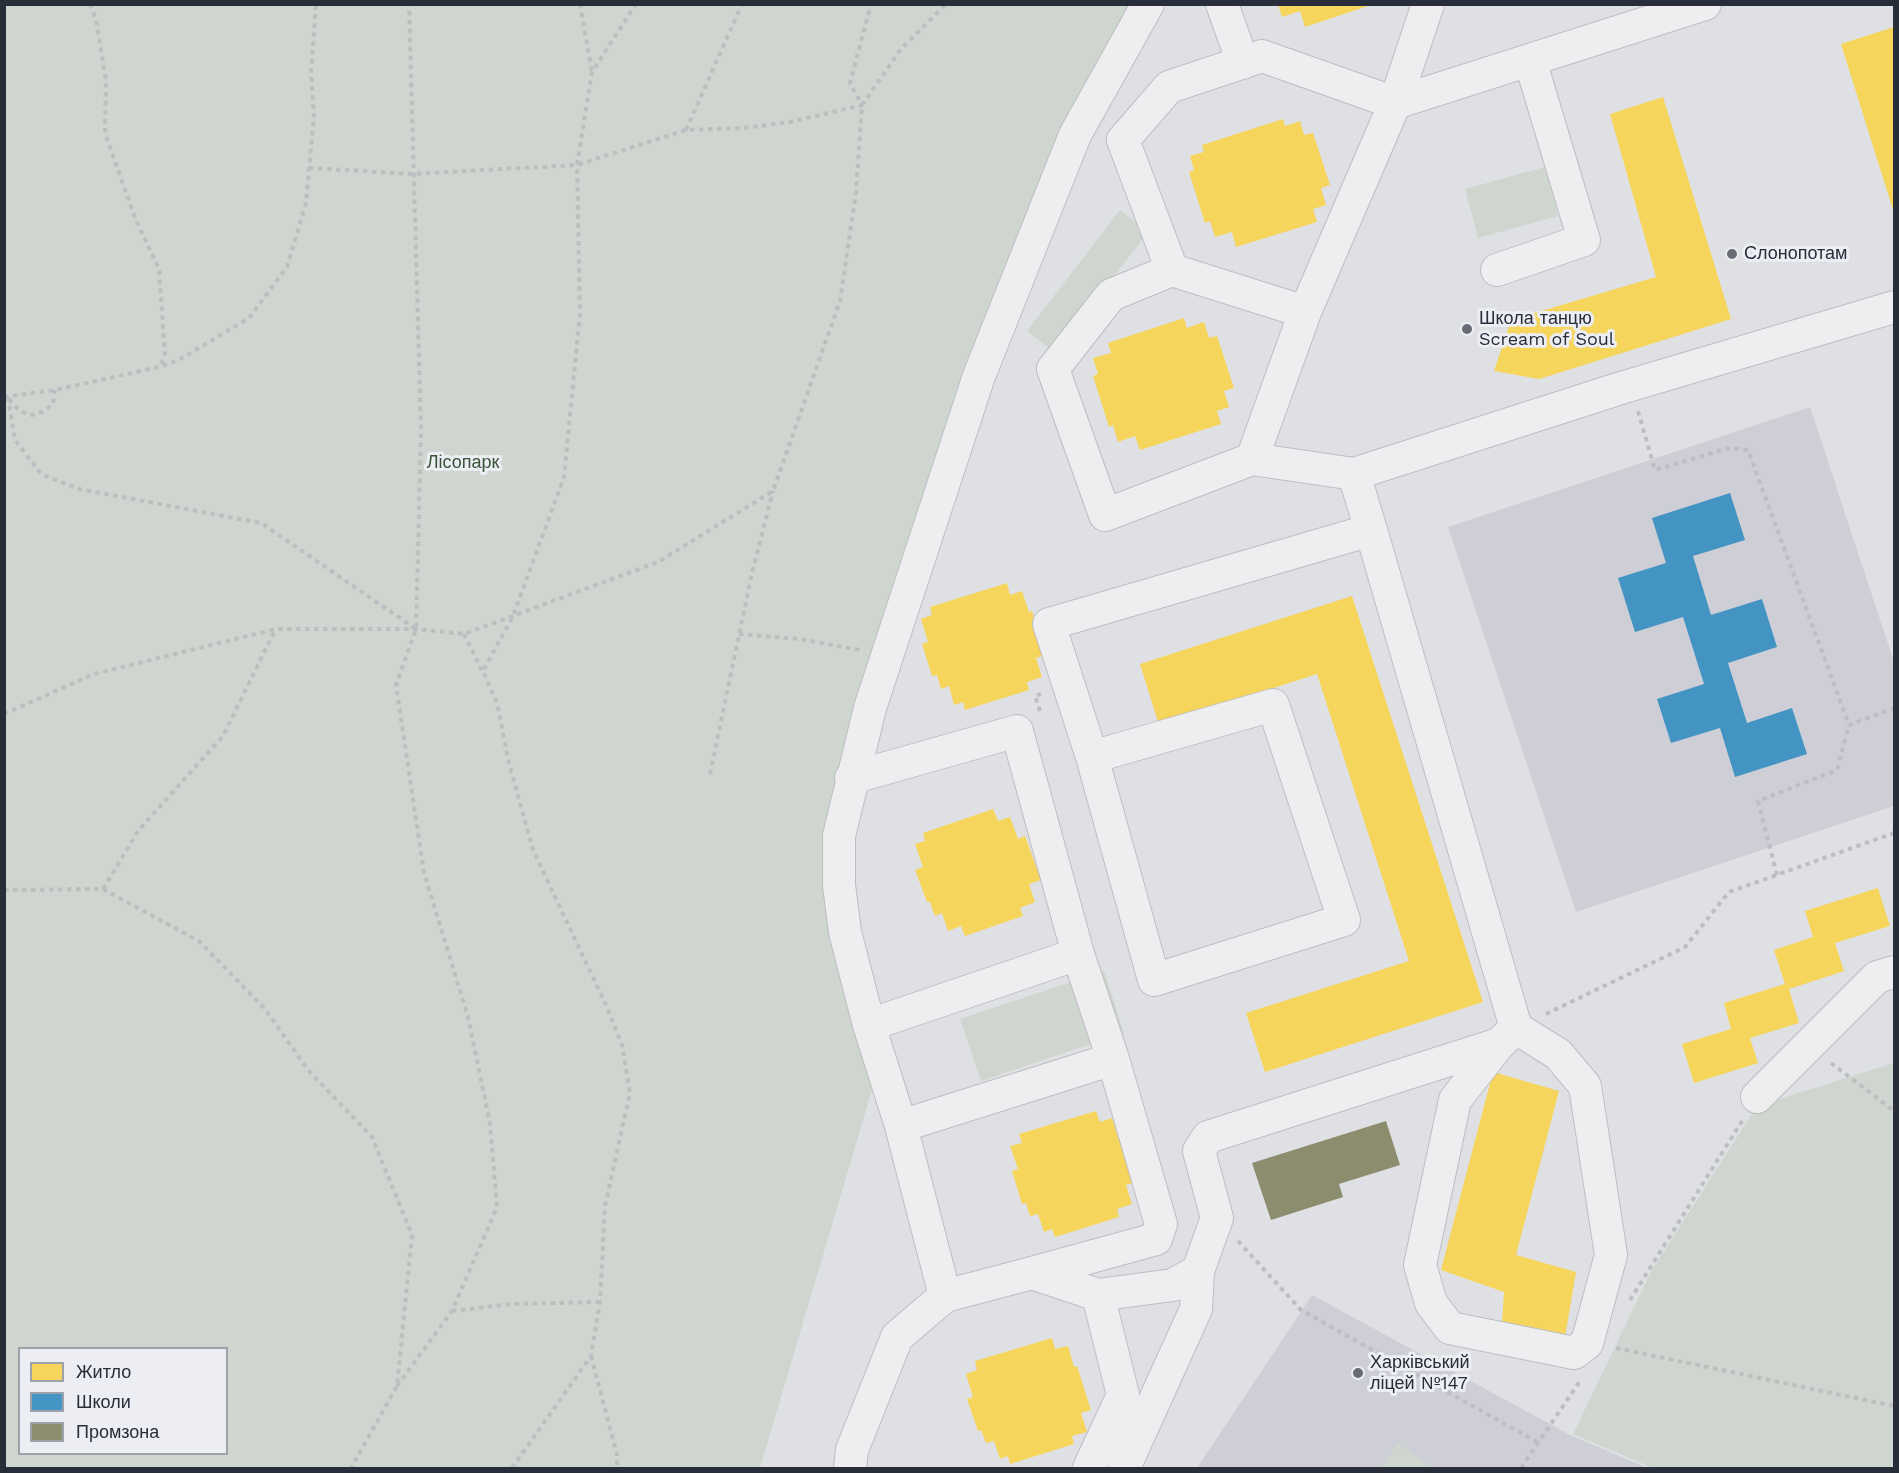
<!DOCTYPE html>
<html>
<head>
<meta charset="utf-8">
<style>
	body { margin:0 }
	#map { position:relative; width:1899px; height:1473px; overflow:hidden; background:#dfe0e3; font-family:"Work Sans",sans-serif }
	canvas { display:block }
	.frame { position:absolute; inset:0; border:6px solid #282d3a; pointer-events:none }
	.legend { position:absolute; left:18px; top:1347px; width:210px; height:108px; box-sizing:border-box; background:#eceef3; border:2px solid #9ea1a9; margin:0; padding:8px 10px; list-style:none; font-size:18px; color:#282d3a }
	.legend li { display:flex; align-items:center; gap:12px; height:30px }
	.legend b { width:30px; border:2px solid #9ea1a9 }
</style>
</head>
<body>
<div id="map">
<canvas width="1899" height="1473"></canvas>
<div class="frame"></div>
<ul class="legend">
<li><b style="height:16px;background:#f6d55c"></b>Житло</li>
<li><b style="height:16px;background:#4393c3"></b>Школи</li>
<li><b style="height:16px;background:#8c8c6e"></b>Промзона</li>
</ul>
</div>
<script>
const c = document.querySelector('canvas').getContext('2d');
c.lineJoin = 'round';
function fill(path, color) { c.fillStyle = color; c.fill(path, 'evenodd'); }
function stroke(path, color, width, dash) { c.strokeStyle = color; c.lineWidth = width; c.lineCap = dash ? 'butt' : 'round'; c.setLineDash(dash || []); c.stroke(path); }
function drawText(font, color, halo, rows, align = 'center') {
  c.font = font + ' "Work Sans",sans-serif'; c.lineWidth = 6; c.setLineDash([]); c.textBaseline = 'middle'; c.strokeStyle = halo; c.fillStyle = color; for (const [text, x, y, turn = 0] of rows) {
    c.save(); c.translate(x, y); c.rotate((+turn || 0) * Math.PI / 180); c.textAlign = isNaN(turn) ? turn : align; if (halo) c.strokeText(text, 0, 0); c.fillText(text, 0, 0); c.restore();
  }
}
const built = new Path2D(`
	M1810 407 1894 662V806L1576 912 1448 527Z
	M1312 1295 1572 1436 1648 1468H1197Z`);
const green = new Path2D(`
	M5 5H1162L1006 305 834 836 825 903 877 1073 760 1468H5ZM20 1348H226V1454H20Z
	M1545 167 1558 216 1478 238 1465 189Z
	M1120 210 1148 232 1056 353 1027 331Z
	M1104 971 1124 1033 981 1081 960 1019Z
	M1894 1063V1468H1653L1573 1434 1652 1270 1757 1106Z
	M1398 1443 1434 1468H1380Z`);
const homes = new Path2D(`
	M1278 4H1371V5L1305 27 1300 11 1282 17Z
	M1894 27V213L1841 44Z
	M1663 97 1731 319 1539 379 1494 371 1511 320 1656 277 1610 114Z
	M1283 119 1285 126 1300 121 1304 135 1313 133 1330 185 1321 188 1326 205 1313 209 1317 222 1236 247 1232 232 1215 237 1210 221 1205 223 1189 172 1194 170 1190 156 1204 152 1202 145Z
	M1184 318 1187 328 1204 322 1209 338 1217 336 1234 388 1224 391 1229 407 1217 411 1221 424 1140 450 1135 436 1118 442 1113 425 1109 427 1093 376 1098 374 1093 358 1111 353 1108 343Z
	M1007 583 1010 595 1022 591 1029 612 1032 611 1046 655 1036 658 1042 677 1027 682 1029 690 965 710 963 702 954 705 949 686 941 689 937 675 932 676 922 644 928 642 921 619 932 615 930 607Z
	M1352 596 1483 1002 1265 1072 1246 1013 1409 961 1317 674 1159 725 1140 664Z
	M993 809 998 821 1010 817 1018 839 1025 836 1041 880 1029 884 1035 902 1020 908 1023 916 965 936 961 926 948 931 942 913 935 916 930 902H927L915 870 923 867 915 844 925 841 923 833Z
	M1878 888 1890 926 1835 943 1844 971 1789 989 1799 1023 1750 1038 1758 1063 1694 1083 1682 1044 1731 1029 1724 1003 1785 984 1774 950 1813 937 1805 911Z
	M1493 1072 1559 1091 1516 1255 1576 1272 1565 1337 1502 1323 1504 1292 1441 1270Z
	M1096 1111 1100 1122 1112 1118 1119 1140 1122 1139 1136 1182 1126 1185 1132 1204 1117 1209 1119 1217 1055 1237 1052 1229 1044 1232 1038 1214 1030 1216 1026 1203 1022 1204 1012 1171 1018 1169 1010 1146 1022 1143 1019 1134Z
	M1052 1338 1055 1349 1068 1346 1074 1367 1077 1366 1091 1410 1081 1413 1087 1432 1072 1436 1074 1444 1010 1464 1008 1456 1000 1459 994 1441 986 1443 981 1430 978 1431 967 1399 973 1397 966 1374 977 1370 975 1361Z`);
const schools = new Path2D(`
	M1730 493 1745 540 1693 556 1711 615 1762 599 1777 647 1728 663 1747 723 1792 708 1807 754 1735 777 1720 728 1671 743 1657 699 1704 684 1683 617 1635 632 1618 578 1666 563 1652 518Z`);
const industry = new Path2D(`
	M1386 1121 1400 1165 1339 1184 1343 1197 1271 1220 1252 1163Z`);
const path = new Path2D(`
	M90 4 96 19 106 81 105 133 135 218 159 269 165 357 159 367
	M580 4 592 72
	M686 130 742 4
	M309 168 413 174 577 165 686 130 744 128 790 122 862 105 850 83 871 4
	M4 397 55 390 159 367 179 360 249 318 287 267 306 203 314 116 311 73 316 4
	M8 397 15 440 41 474 79 489 261 523 416 629
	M9 399C24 418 34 420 53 404L55 390
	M1638 411 1655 470 1729 448 1748 450 1849 725 1894 708
	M464 634 482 671
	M739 634 799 639 860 650
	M1040 711 1035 696 1041 694
	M4 714 94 674 276 629H416L464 634 658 562 773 491 840 301 856 192 862 105 901 49 946 4
	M710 774 752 573 773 491
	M1777 875 1758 801 1837 770 1849 725
	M103 889 138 831 223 736 275 630
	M4 890 103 889 199 941 265 1009 308 1070 372 1137 412 1235 397 1386 351 1468
	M1546 1014 1685 947 1729 892 1894 833
	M1831 1063 1894 1111
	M1238 1241 1301 1310 1539 1443
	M1630 1300 1742 1121
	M452 1311 512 1304 600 1302
	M1616 1348 1894 1406
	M591 1356 617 1454V1468
	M397 1386 452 1311 497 1207 490 1123 468 1017 424 873 396 685 416 629 421 430 409 4
	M512 1468 591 1356 600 1302 605 1206 630 1093 622 1045 606 1005 533 850 509 763 497 703 483 671 513 616 564 477 580 313 577 165 592 72 636 4
	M1521 1468 1580 1381`);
const minor = new Path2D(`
	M1222 4 1243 63
	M1172 270 1123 140 1169 87 1262 56 1395 103 1705 4
	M1497 270 1584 240 1530 60
	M1305 312 1172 270 1111 295 1053 369 1105 515 1252 459 1354 474
	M1252 459 1305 312 1395 103 1428 4
	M1371 530 1516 1028 1499 1044 1455 1100 1420 1265 1431 1303 1450 1328 1574 1353 1587 1343 1611 1255 1585 1086 1558 1054 1516 1028
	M1092 757 1273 705 1344 920 1154 980 1092 757 1049 624 1371 530 1354 474 1621 388 1894 307
	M851 778 1017 731 1078 954
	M869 1025 1078 954 1113 1059 901 1126
	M1757 1097 1877 977 1894 972
	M1032 1273 1156 1239 1161 1224 1113 1059
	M945 1296 901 1126 869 1025 845 932 839 885V836L870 708 979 376 1075 135 1148 4
	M850 1468 852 1450 897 1337 945 1296 1032 1273 1098 1295 1173 1285 1198 1271 1217 1218 1199 1151 1208 1137 1499 1044
	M1089 1468 1123 1395 1098 1295
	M1124 1468 1196 1309 1198 1271`);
const markers = [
	[1732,254,6,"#686c75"],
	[1467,329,6,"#686c75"],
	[1358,1373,6,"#686c75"]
];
const poiNames = [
	["Слонопотам",1744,254],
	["Школа танцю",1479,319],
	["Scream of Soul",1479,340],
	["Харківський",1370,1363],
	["ліцей №147",1370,1384]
];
const parkNames = [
	["Лісопарк",463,463]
];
fill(built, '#cecfd6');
fill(green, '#ced6cf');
fill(homes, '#f6d55c');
fill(schools, '#4393c3');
fill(industry, '#8c8c6e');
stroke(minor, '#bdbec1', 34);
stroke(path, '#bdbec2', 4, [4.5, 4.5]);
stroke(minor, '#eeeef0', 32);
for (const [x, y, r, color] of markers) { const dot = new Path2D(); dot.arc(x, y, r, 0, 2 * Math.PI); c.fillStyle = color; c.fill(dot); stroke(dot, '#eceef3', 2); }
drawText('18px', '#282d3a', '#eceef3', poiNames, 'left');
drawText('18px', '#395437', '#eceef3', parkNames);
</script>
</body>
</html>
